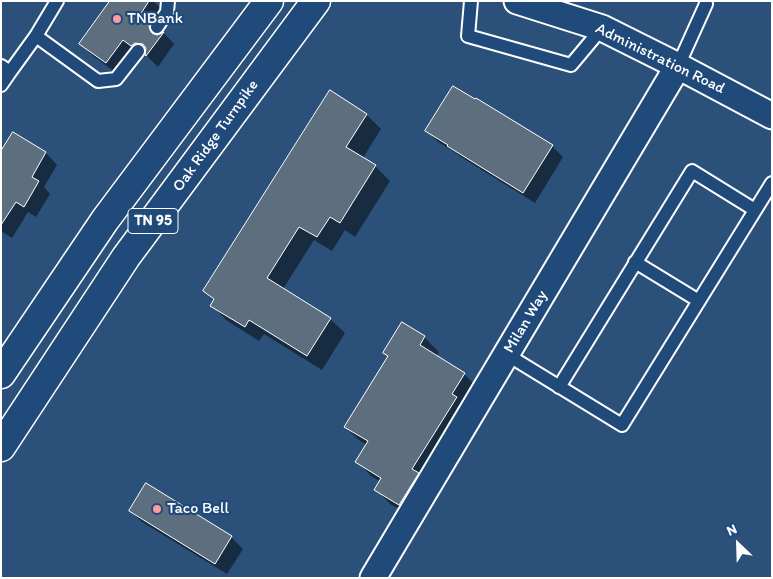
<!DOCTYPE html>
<html>
<head>
<meta charset="utf-8">
<style>
	body { margin:0 }
	#map { position:relative; width:773px; height:579px; overflow:hidden; background:#2b517b; font-family:Itim,sans-serif }
	canvas { display:block }
	.frame { position:absolute; inset:0; border:2px solid #fff; pointer-events:none }
	.north { position:absolute; left:713px; top:519px; width:50px; height:50px; -webkit-text-stroke:4px #1f4a7a; paint-order:stroke; rotate:336deg; font-size:14px; font-weight:700; line-height:20px; text-align:center; color:#fff }
	.north::after { content:''; display:block; margin:auto; width:18px; height:22px; background:#fff; clip-path:polygon(50% 0,100% 100%,50% 72%,0 100%) }
</style>
</head>
<body>
<div id="map">
<canvas width="773" height="579"></canvas>
<div class="frame"></div>
<div class="north">N</div>
</div>
<script>
const c = document.querySelector('canvas').getContext('2d');
c.lineJoin = 'round';
function fill(path, color) { c.fillStyle = color; c.fill(path, 'evenodd'); }
function stroke(path, color, width, dash) { c.strokeStyle = color; c.lineWidth = width; c.lineCap = dash ? 'butt' : 'round'; c.setLineDash(dash || []); c.stroke(path); }
function drawText(font, color, halo, rows, align = 'center') {
  c.font = font + ' Itim,sans-serif'; c.lineWidth = 4.5; c.setLineDash([]); c.textBaseline = 'middle'; c.strokeStyle = halo; c.fillStyle = color; for (const [text, x, y, turn = 0] of rows) {
    c.save(); c.translate(x, y); c.rotate((+turn || 0) * Math.PI / 180); c.textAlign = isNaN(turn) ? turn : align; if (halo) c.strokeText(text, 0, 0); c.fillText(text, 0, 0); c.restore();
  }
}
const shadow = new Path2D(`
	M112 1H153L163 10 152 25 162 35 164 33 174 44 158 67 146 55 144 57 135 51 118 74 93 56 81 44Z
	M476 101 552 146 563 157 535 203 461 157 456 153 438 142 427 130Z
	M367 115 381 129 363 158 375 166 390 181 355 237 345 230 332 251 314 240 283 289 330 319 345 333 322 370 264 334 259 341 226 320 212 305 214 301 204 291Z
	M14 134 46 153 57 165 44 187 50 194 36 217 28 212 12 238 1 231V153Z
	M403 324 424 337 439 352 436 357 464 374 478 388 414 518 390 504 376 489 381 482 371 476 357 461 367 445 360 441 345 427 389 357 384 353Z
	M130 511 231 537 243 549 227 574 142 522Z`);
const building = new Path2D(`
	M110 1H149L140 15 150 22 149 27 152 33 157 35 164 32 146 56 145 55 146 48 143 44 135 43 131 46 123 40 106 63 79 44Z
	M453 86 475 99 476 98 553 145 523 193 447 146 448 145 425 131Z
	M330 90 367 114 346 147 376 165 340 223 330 217 317 237 299 227 267 278 331 318 307 356 249 320 245 327 210 306 214 299 203 291Z
	M13 132 46 152 32 177 39 181 24 207 16 202 1 225V151Z
	M402 322 425 336 420 345 465 373 452 394 457 397 412 469 419 473 399 505 374 490 381 478 355 462 368 441 344 427 388 356 383 353Z
	M146 483 232 536 215 564 129 511Z`);
const lane = new Path2D(`
	M471 1 468 36 571 65 602 28
	M157 27 167 12 168 1
	M36 36 98 81 116 79 138 51
	M1 66 10 72 1 85
	M678 66 706 4
	M10 72 36 36 57 1
	M635 262 699 301
	M506 354 622 425 772 183
	M559 387 692 171 755 210`);
const street = new Path2D(`
	M517 1 602 28 678 66 772 116
	M373 578 678 66`);
const highway = new Path2D(`
	M1 374 105 220 269 1
	M1 447 126 257 316 1`);
const markers = [
	[117,19,5,"#ff9aa2"],
	[157,509,5,"#ff9aa2"]
];
const shields = [
	[153,221,50]
];
const shieldNames = [
	["TN 95",153,221]
];
const poiNames = [
	["TNBank",127,19],
	["Taco Bell",167,509]
];
const streetNames = [
	["Administration Road",660,59,26],
	["Oak Ridge Turnpike",216,136,-54],
	["Milan Way",526,322,-59]
];
fill(shadow, '#0007');
fill(building, '#5d6f7e');
stroke(building, '#fff', 1);
stroke(lane, '#fff', 16);
stroke(street, '#fff', 29);
stroke(highway, '#fff', 31);
stroke(lane, '#1f4a7a', 12);
stroke(street, '#1f4a7a', 25);
stroke(highway, '#1f4a7a', 28);
for (const [x, y, r, color] of markers) { const dot = new Path2D(); dot.arc(x, y, r, 0, 2 * Math.PI); c.fillStyle = color; c.fill(dot); stroke(dot, '#1f4a7a', 2); }
for (const [x, y, w] of shields) { const box = new Path2D(); box.roundRect(x - w / 2, y - 12.5, w, 25, 4); c.fillStyle = '#1f4a7a'; c.fill(box); stroke(box, '#fff', 1); }
drawText('bold 15px', '#fff', null, shieldNames);
drawText('16px', '#fff', '#1f4a7a', poiNames, 'left');
drawText('16px', '#fff', '#1f4a7a', streetNames);
</script>
</body>
</html>
